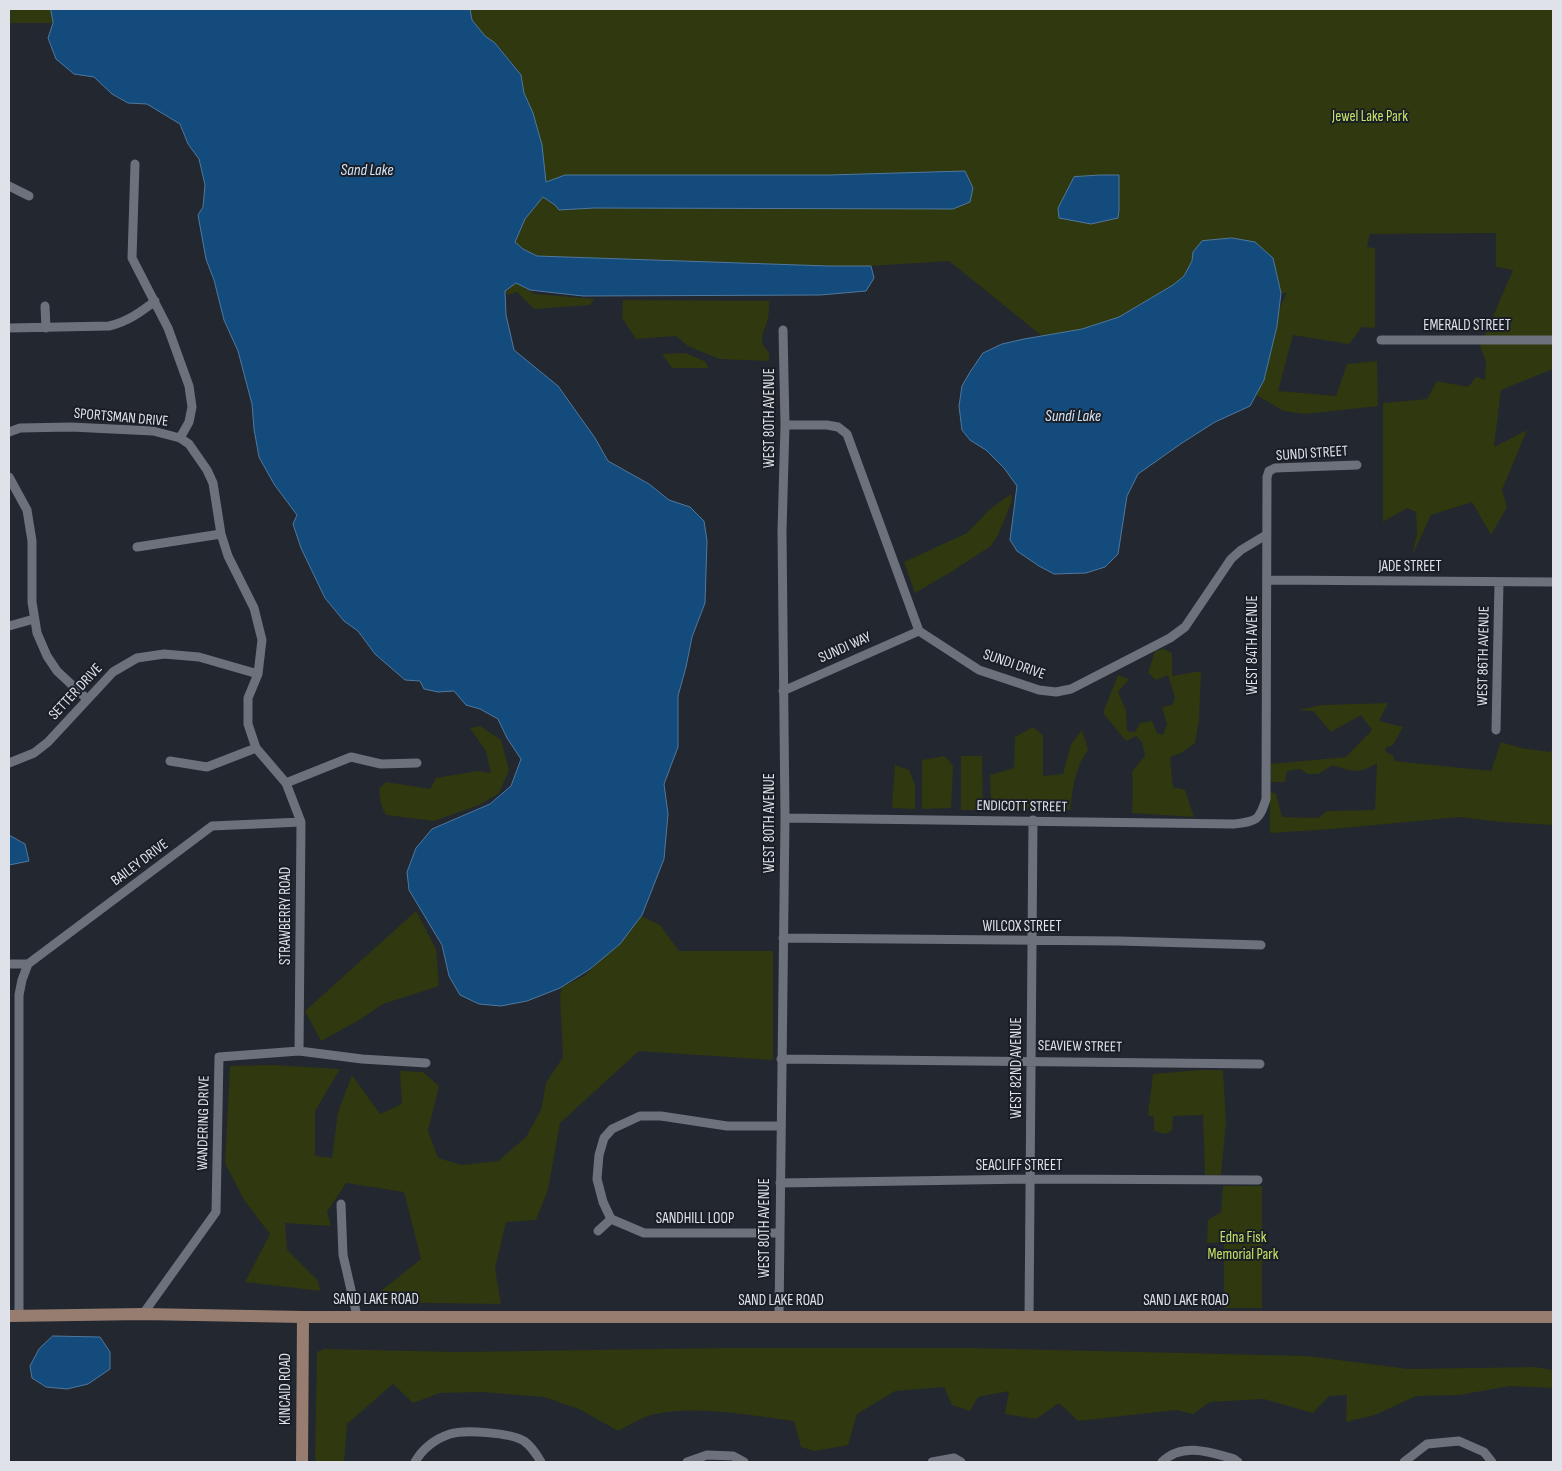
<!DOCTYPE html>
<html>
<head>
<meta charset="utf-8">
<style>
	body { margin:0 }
	#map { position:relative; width:1562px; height:1471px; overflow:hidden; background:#232730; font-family:"Sofia Sans Condensed",sans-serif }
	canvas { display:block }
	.frame { position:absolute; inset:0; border:10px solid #dfe2e8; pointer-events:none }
</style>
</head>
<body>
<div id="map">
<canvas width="1562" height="1471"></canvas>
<div class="frame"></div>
</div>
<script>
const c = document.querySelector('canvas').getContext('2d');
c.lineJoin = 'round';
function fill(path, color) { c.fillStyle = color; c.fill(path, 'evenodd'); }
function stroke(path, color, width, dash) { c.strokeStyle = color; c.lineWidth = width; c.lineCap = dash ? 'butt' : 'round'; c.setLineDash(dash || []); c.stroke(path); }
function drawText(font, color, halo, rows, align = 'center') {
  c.font = font + ' "Sofia Sans Condensed",sans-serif'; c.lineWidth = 4; c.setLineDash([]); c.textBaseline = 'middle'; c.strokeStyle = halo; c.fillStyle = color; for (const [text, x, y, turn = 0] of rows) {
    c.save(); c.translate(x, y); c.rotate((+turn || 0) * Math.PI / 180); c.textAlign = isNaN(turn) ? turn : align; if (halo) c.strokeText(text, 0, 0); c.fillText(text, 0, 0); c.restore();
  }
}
const green = new Path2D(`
	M9 9H51L53 23H9Z
	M470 9H1553V369L1501 390 1494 447 1527 430 1502 490 1507 507 1491 535 1472 502 1431 515 1412 556 1417 534 1416 512 1407 508 1383 522V403L1427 399 1437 381 1468 387 1476 377 1485 380 1486 361 1480 346 1513 270 1496 267V233L1370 234 1367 247 1375 248V328L1362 327 1349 344 1293 335 1278 391 1336 396 1347 364 1377 361 1378 406 1305 414 1284 411 1256 395 1264 380 1277 326 1279 309 1287 293H1281L1273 258 1193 252 1192 261 1184 276 1173 285 1119 317 1082 329 1042 336 949 261 871 266H828L537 256 523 249 515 242 525 219 543 197 545 175 542 149 533 113 524 93 521 75 496 43 485 37 472 20Z
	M516 283 535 294 594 299 590 305 534 309 517 292 508 295 505 291Z
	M623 300 770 301C769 306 769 312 768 318 766 330 755 340 769 352V361L719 359 688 346 676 336 636 339 622 318Z
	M686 353 706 362 708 368H672L662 354Z
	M1011 494 1012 501 998 535 991 546 951 572 915 593 904 562 967 533 990 509Z
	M1164 649 1172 653V676L1201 671 1199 720 1195 743 1181 753 1170 757 1173 787 1185 790 1194 817 1132 813 1133 783 1132 771 1145 756 1142 742 1136 736 1126 741 1103 713 1118 675 1129 679 1118 692 1126 711 1127 731 1135 732 1140 723 1152 721 1157 733 1163 735 1167 724 1162 707 1172 705 1175 698 1168 675 1156 680 1148 673 1155 651Z
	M1388 703 1379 721 1403 727 1393 745 1385 748 1386 752 1394 756V761L1491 771 1501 742 1521 748 1550 752 1553 749V825L1501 822 1460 817 1332 829 1270 833V791L1276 794 1282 817 1318 818 1327 811 1375 810 1377 763C1360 774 1352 772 1333 765L1318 774H1307L1301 769 1287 771 1285 782H1271V764L1346 757 1372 730 1361 715 1331 732 1313 711 1298 710 1323 705Z
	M480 726 501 740 509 770 499 793 479 805 434 821 386 815 381 805 379 789 386 782 430 789 436 778 477 771 491 773 486 751 470 728Z
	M1033 727 1043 735V776L1063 774 1071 744 1082 730 1088 750C1075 767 1073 789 1070 810L991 809 990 775 1014 768 1015 737Z
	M945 756 953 766 951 808 922 809V760Z
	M961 756H982L983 810H961Z
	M895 765 909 770 915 784V809L892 808Z
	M416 911 436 949 439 986 383 1004 361 1019 321 1041 305 1011Z
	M641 916 660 925 679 951H773V1060L639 1051 560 1123 548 1190 536 1220 506 1222 495 1269 501 1304 367 1302 421 1259 404 1192 346 1183 327 1212 331 1226 285 1223 287 1250 317 1280 321 1291 245 1282 270 1234 244 1200 225 1163 230 1066 273 1065 340 1069 315 1111V1156L332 1158 338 1112 352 1075 380 1114 402 1104 400 1071 423 1072 439 1086 428 1131 438 1158 462 1165 498 1161 526 1137 541 1110 546 1083 563 1057 560 996 562 987 586 975 604 956 620 944Z
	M1200 1070H1223L1226 1122 1221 1175H1205L1203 1115 1173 1116 1172 1130 1166 1134 1154 1131V1117L1148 1115 1153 1074Z
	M1223 1186H1262V1308H1224V1242L1207 1243 1208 1220 1221 1212Z
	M729 1348H971L1307 1356 1409 1369 1535 1367 1553 1370V1388L1510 1386 1459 1395 1416 1396 1375 1415 1346 1422 1347 1395 1329 1396 1313 1413 1264 1399 1210 1402 1193 1414 1176 1410 1078 1421 1059 1403 1036 1419 1005 1414 1009 1391 978 1397 970 1411 952 1405 944 1387 895 1391 857 1414 848 1445 815 1451 801 1447 794 1421C753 1416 696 1405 656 1414 643 1416 630 1425 618 1431L579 1409 544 1397 481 1392 440 1393 413 1403 393 1384 347 1424 344 1462H315L317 1352 324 1349 458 1352Z`);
const water = new Path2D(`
	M51 9H470L472 20 485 36 495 43 521 75 524 93 533 113 542 145 546 182 565 175H829L965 171 973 188 970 202 953 209 594 208 559 210 555 205 543 197 525 219 515 242 523 249 537 256 828 266H871L874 278 866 291 820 295 583 296 530 290 516 283 505 291 506 315 514 350 558 386 595 438 608 461 649 484 669 500 690 507 704 521 707 541 705 603 692 637 686 667 678 696V747L664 784 668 814 664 859 642 915 620 944 590 969 560 988 527 1001 501 1006 479 1004 460 995 449 976 442 945 409 890 407 872 416 848 432 829 490 804 511 786 521 759 507 738 498 719 480 709 466 705 454 691 438 692 424 689 420 681 405 680 375 654 358 631 344 621 325 598 301 548 293 524 297 515 274 484 259 457 254 429 252 404 238 351 224 320 214 280 206 259 198 215 203 207 205 185 199 159 188 144 180 124 147 104 128 103 112 94 94 77 74 74 56 59 48 38 53 23Z
	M1100 175H1119V211L1118 218 1091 224 1059 218 1058 208 1074 177Z
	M1232 238 1255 242 1273 258 1281 293 1277 326 1264 380 1250 406 1215 422 1182 443 1138 474 1127 496 1118 554 1105 567 1086 573 1054 574 1039 566 1017 551 1010 540 1017 486 1004 468 986 450 970 440 962 430 959 406 962 386 970 372 983 353 1002 344 1024 339 1082 329 1119 317 1173 285 1184 276 1192 261 1193 252 1202 241Z
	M9 835 25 844 29 861 9 865Z
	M53 1336 100 1337 110 1352V1369L88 1384 67 1389 46 1387 32 1378 30 1366 39 1349Z`);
const street = new Path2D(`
	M135 164 132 258 168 328 189 386 192 407 189 422 180 438
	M9 186 29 196
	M45 306 46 328
	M9 328 109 326C127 322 141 312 155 301
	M1381 340H1553
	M785 425H827L838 427 847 434 919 631 979 670 1039 690 1056 692 1071 689 1170 638 1185 627 1231 559 1241 550 1266 535
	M9 432 20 428 71 427 153 431 180 438 189 444 207 470 213 483 221 534 228 556 254 608 262 640 258 674 248 698V724L256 748 286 783 301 822 299 1051
	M9 477 27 510 32 541V602L37 633 47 656 57 671 87 699
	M137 547 221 534
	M1267 580 1553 582
	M9 626 34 619
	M783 691 919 631
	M1496 730 1499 582
	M170 761 207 767 256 748
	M9 763 34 753 48 742 113 672 137 658 164 654 199 657 258 674
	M286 783 351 757 381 764 417 763
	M785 818 1234 824C1257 821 1259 821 1266 799L1267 477 1269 471 1275 468 1357 465
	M783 938 1119 941 1261 945
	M9 964H28L212 826 301 822
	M781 1059 1260 1064
	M780 1183 1030 1179 1258 1180
	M341 1204 343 1255 357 1316
	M598 1231 611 1219
	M779 1233H644L611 1219 603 1202 597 1179 599 1155 604 1138 612 1129 640 1116H661L727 1126H780
	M143 1314 216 1212 219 1057 299 1051 362 1059 426 1063
	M19 1316V995L22 980 28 964
	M779 1317 785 818 782 531 785 425 783 330
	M1029 1317 1033 820
	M415 1462C423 1448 435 1439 450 1434 464 1429 511 1433 524 1441 531 1446 537 1455 541 1462
	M687 1462 707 1455 733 1456 744 1462
	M932 1462 954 1458 961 1462
	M1162 1462C1182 1442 1210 1452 1234 1459L1238 1462
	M1404 1462 1427 1444 1459 1441 1484 1452 1492 1462`);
const secondary = new Path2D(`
	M9 1316 143 1314 303 1317H1553
	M302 1462 303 1317`);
const parkNames = [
	["Jewel Lake Park",1370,117],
	["Edna Fisk",1243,1238],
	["Memorial Park",1243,1255]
];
const streetNames = [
	["EMERALD STREET",1467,326],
	["SPORTSMAN DRIVE",121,418,5],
	["WEST 80TH AVENUE",770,418,-90],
	["SUNDI STREET",1312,454,-4],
	["JADE STREET",1410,567],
	["WEST 84TH AVENUE",1253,645,-90],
	["SUNDI WAY",845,648,-24],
	["WEST 86TH AVENUE",1484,656,-89],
	["SUNDI DRIVE",1014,665,19],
	["SETTER DRIVE",76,692,-47],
	["ENDICOTT STREET",1022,807,1],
	["WEST 80TH AVENUE",770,823,-90],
	["BAILEY DRIVE",140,863,-37],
	["STRAWBERRY ROAD",286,916,-90],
	["WILCOX STREET",1022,927],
	["SEAVIEW STREET",1080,1047,1],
	["WEST 82ND AVENUE",1017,1068,-90],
	["WANDERING DRIVE",204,1123,-89],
	["SEACLIFF STREET",1019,1166],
	["SANDHILL LOOP",695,1219],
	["WEST 80TH AVENUE",765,1228,-90],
	["SAND LAKE ROAD",376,1300],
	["SAND LAKE ROAD",781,1301],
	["SAND LAKE ROAD",1186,1301],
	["KINCAID ROAD",286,1389,-90]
];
const waterNames = [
	["Sand Lake",367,171],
	["Sundi Lake",1073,417]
];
fill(green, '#2f380e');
fill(water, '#134b7d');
stroke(water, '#50789d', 1);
stroke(street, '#6c717b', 9);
stroke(secondary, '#977d70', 12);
drawText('15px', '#c7e565', '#1a1e26', parkNames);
drawText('15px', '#dfe2e8', '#1a1e26', streetNames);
drawText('italic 16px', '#d3e5f7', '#1a1e26', waterNames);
</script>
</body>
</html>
